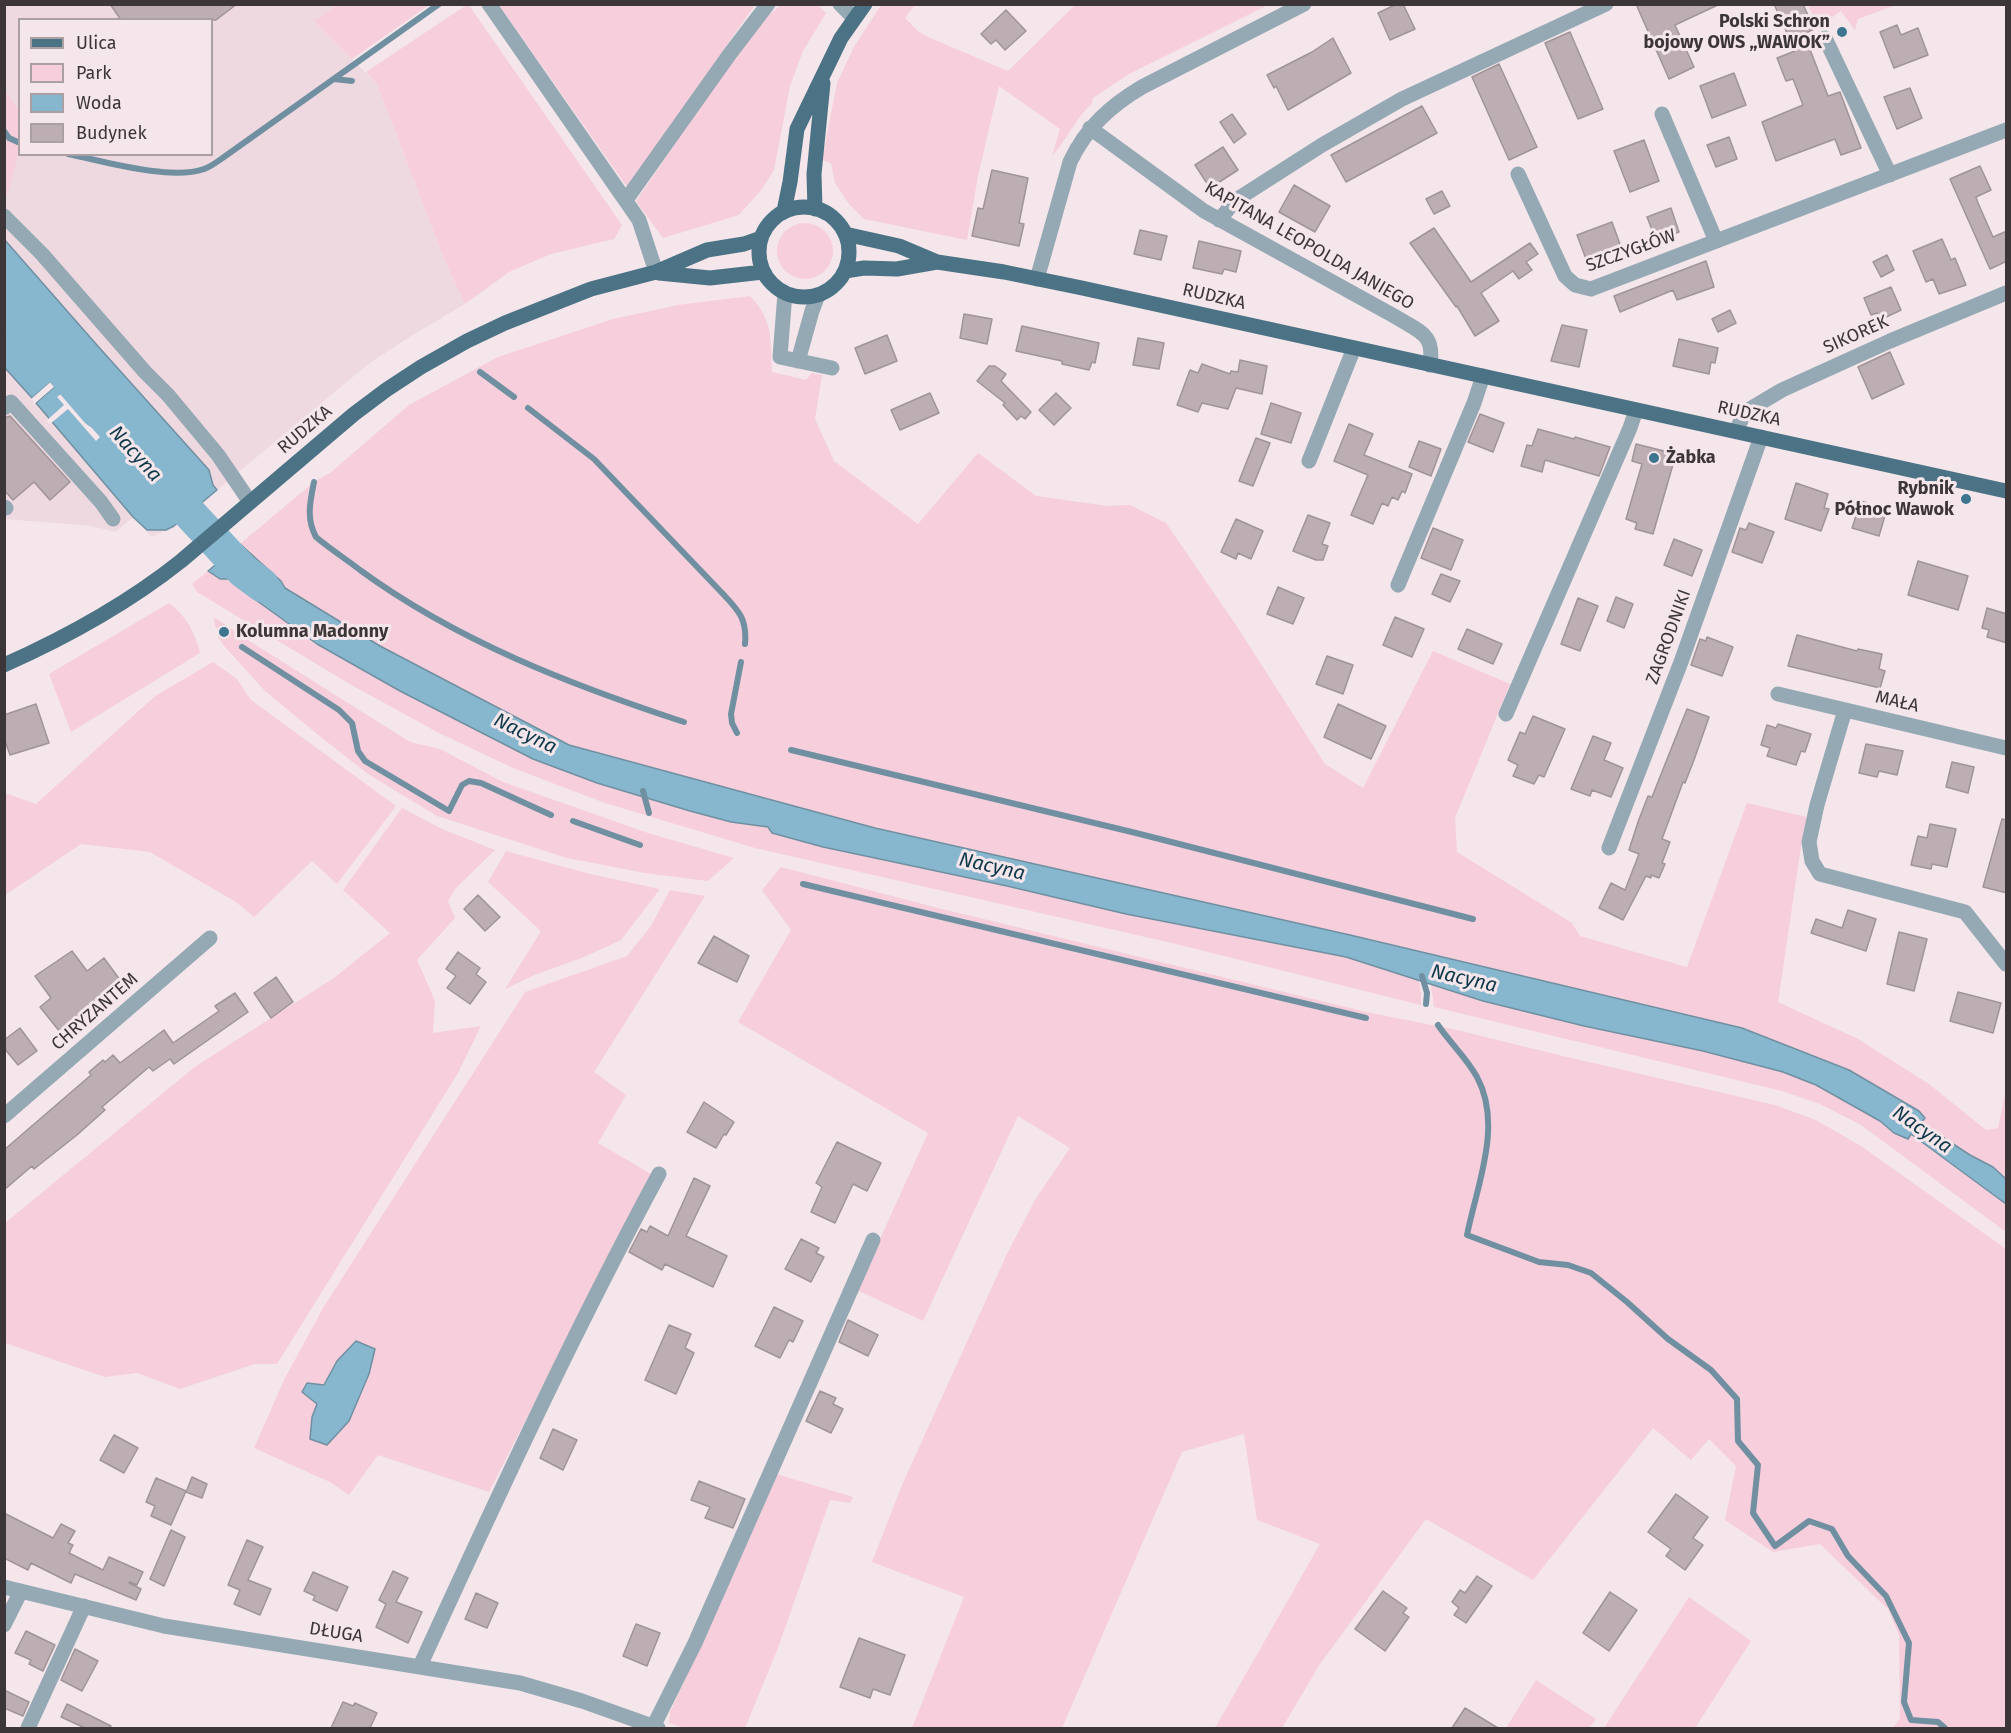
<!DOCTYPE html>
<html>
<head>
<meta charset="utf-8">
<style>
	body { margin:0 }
	#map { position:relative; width:2011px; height:1733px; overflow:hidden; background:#f4e6ea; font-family:"Fira Sans",sans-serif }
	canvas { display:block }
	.frame { position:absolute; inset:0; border:6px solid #3c3638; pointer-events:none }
	.legend { position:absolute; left:18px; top:18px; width:195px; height:138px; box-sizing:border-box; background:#f4e6ea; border:2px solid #aaa0a3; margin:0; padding:8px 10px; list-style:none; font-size:18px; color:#3c3638 }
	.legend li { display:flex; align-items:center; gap:12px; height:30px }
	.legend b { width:30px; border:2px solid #aaa0a3 }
</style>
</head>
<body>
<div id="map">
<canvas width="2011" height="1733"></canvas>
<div class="frame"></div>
<ul class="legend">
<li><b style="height:8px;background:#4c7385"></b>Ulica</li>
<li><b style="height:16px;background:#f7cedb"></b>Park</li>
<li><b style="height:16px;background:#86b7ce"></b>Woda</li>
<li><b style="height:16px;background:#bcaeb3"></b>Budynek</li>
</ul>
</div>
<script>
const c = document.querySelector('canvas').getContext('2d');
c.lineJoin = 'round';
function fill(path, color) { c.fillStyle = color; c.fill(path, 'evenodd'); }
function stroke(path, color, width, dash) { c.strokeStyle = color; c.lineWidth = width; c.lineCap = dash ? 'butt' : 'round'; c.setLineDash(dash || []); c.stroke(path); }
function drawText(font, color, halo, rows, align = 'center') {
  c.font = font + ' "Fira Sans",sans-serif'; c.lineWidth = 6; c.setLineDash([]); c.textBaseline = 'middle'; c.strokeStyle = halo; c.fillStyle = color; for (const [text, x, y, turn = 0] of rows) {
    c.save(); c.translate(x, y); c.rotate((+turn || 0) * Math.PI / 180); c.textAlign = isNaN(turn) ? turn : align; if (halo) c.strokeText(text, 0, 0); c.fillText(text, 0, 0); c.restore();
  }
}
const built = new Path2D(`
	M5 5H336L314 21 377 84 444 259 465 304 408 338 367 365 174 526 152 537 133 517 116 532 91 526 5 519 4 130 19 126 20 154H212V20H20L19 112 5 91Z`);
const green = new Path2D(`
	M468 4 622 225 614 239 551 254 509 272 465 304 444 259 377 84 366 72Z
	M336 5V4L429 5 352 59 314 21Z
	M499 5H755L627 187Z
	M781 5H818L826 13 803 51 790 86 774 170 762 189 739 215 663 238 636 201 709 94 761 22Z
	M881 5H915L905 18 918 31 928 37 1008 71 1075 5H1268L1129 74 1093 98 1092 103C1076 118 1067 139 1052 156L1060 129 999 86 978 176 967 240 864 219 849 204 835 183 831 163 822 160 837 83 854 47Z
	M1808 5H1896L1858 19 1855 30 1841 11 1818 27Z
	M5 91 20 112 19 151 8 193 5 195Z
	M777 251a28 28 0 1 1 56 0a28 28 0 1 1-56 0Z
	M750 296C774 321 770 339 772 372L806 380 812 373 822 375 815 419 834 461 918 524 978 453 1036 496 1107 506 1130 505 1166 523 1236 625 1325 764 1363 788 1433 651 1510 684 1455 818 1457 852 1572 923 1580 936 1687 967 1747 803 1807 817 1802 840 1778 1002 1858 1039 1929 1084 1986 1130 1998 1128 2006 1089V1179L1993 1167 1970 1155 1921 1123 1742 1028 1350 935 875 828 569 745 380 646 285 588 281 581 240 544 314 482 330 473 409 405 498 357 613 319 678 305Z
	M208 571 220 579H231L246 593 317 644 400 691 533 759 597 783 731 822 768 827 855 854 1007 886 1126 914 1346 957 1419 981 1421 993V1005L1176 944 755 848 605 803 513 768 437 732 348 683 197 592 192 584Z
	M169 603C186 616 195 632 200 653L71 732 49 674Z
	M214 617 240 635 410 742 440 749 503 782 648 833 734 858 708 881 645 873 567 858 437 816 368 774 322 738 265 691 225 647 218 637 221 634 215 626Z
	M213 662 237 679 251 700 396 806 337 884 312 861 254 917 236 902 150 852 81 844 5 895V793L36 804 155 696Z
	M402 808 442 829 495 850 456 888 448 901 455 918 417 960 435 1001 433 1033 481 1026 458 1073 277 1364H255L180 1389 137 1373 105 1377 5 1343V1223L196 1066 334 978 390 933 343 890Z
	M506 851 590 874 660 889 621 940 584 957 532 976 505 989 541 931 488 882Z
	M781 867 934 907 1371 1013 1457 1030 1567 1057 1775 1105 1816 1120 1861 1146 2006 1249V1728H1893L1900 1718 1899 1635 1888 1609 1820 1544 1773 1552 1725 1520 1736 1466 1709 1439 1691 1460 1653 1428 1533 1580 1426 1519 1320 1664 1282 1728H1215L1320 1544 1257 1520 1244 1434 1182 1452 1062 1728H912L964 1597 872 1562 902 1485 1007 1254 1035 1200 1070 1148 1018 1116 923 1321 857 1290 928 1133 738 1022 791 930 762 890Z
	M670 890 705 896 594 1072 626 1095 598 1143 651 1174 489 1492 378 1455 349 1495 330 1482 254 1448 284 1380 323 1308 525 992 627 956 651 926Z
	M1431 985 1483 1001 1584 1026 1703 1051 1783 1072 1816 1085 1881 1121 1894 1133 1910 1134 2006 1204V1232L1861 1125 1820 1104 1782 1091 1434 1007Z
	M773 1473 853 1497 850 1503 830 1500 778 1648 745 1728H684L669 1723 670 1712 703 1641Z
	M1689 1597 1751 1641 1695 1728H1604Z
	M1536 1680 1596 1719 1589 1728H1506Z`);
const water = new Path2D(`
	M4 239 96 344 209 470 213 485 217 490 174 526 166 530H147L133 517 36 403 76 367 73 363 32 398 5 368Z
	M240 544 281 581 285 588 380 646 569 745 875 828 1350 935 1742 1028 1849 1070 1919 1111 1925 1118 1921 1123 1970 1155 1993 1167 2006 1179V1204L1911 1134 1908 1139 1894 1133 1880 1121 1816 1085 1783 1072 1703 1051 1584 1026 1483 1001 1346 957 1126 914 1007 886 823 847 772 833 768 827 731 822 690 811 597 783 533 759 400 691 317 644 246 593 232 579H220L208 571Z
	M356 1341 375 1349 369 1374 349 1421 327 1445 310 1439 312 1417 317 1404 302 1392 307 1383 324 1385 337 1361Z`);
const pier = new Path2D(`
	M73 362 77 367 33 405V401L73 367 34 400H30Z
	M61 394 100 437 96 441 68 409 50 424 46 421 64 405 57 397Z`);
const stream = new Path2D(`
	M334 79 352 81
	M4 131 9 138 20 143
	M68 154C103 161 170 181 204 169 211 167 218 161 224 157L439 4
	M480 372 514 397
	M528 408 594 459 724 595C740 612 747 620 745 644
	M314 482C310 502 306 519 316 537 330 549 346 559 360 570 457 641 571 685 684 722
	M242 647 339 710 352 723 358 751 365 761 449 811 462 785 469 781 481 783 551 815
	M737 733 732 723 731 714 741 662
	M791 750 1136 833 1473 919
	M643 791 649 813
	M573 821 640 845
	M803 884 1366 1018
	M1422 976 1427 993 1426 1004
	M1438 1025C1450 1043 1466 1057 1477 1077 1503 1125 1477 1185 1467 1235L1539 1262 1568 1265 1591 1273 1627 1302 1668 1339 1711 1370 1737 1399 1738 1441 1758 1465 1753 1513 1775 1546 1809 1521 1832 1529 1848 1556 1886 1596 1909 1643 1904 1702 1911 1720 1938 1722 1945 1728`);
const river = new Path2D(`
	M4 303 97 411
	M156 477 243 571 262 585`);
const building = new Path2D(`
	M110 4H237L216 20H121Z
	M1397 4H1403L1415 29 1390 40 1378 13Z
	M1636 4H1720L1675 25 1694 67 1669 79Z
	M1774 4H1803L1814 29 1804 34 1828 96 1840 92 1861 148 1841 155 1835 139 1776 161 1762 122 1803 105 1793 79 1786 81 1777 58 1795 51Z
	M1006 10 1026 31 1005 50 996 40 991 44 981 34Z
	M1897 25 1901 35 1918 28 1928 55 1894 68 1880 32Z
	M1570 32 1603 109 1578 119 1545 43Z
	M1333 38 1351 73 1288 110 1276 86 1274 88 1267 75 1312 52Z
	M1499 64 1537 147 1509 160 1472 77Z
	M1734 73 1746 105 1712 118 1700 86Z
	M1910 88 1922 118 1897 129 1884 97Z
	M1422 106 1437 133 1346 182 1331 155Z
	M1232 114 1246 134 1234 143 1220 122Z
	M1729 137 1737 159 1716 167 1707 145Z
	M1644 140 1659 181 1630 192 1614 151Z
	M1223 147 1238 170 1210 188 1195 165Z
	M1980 166 1991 190 1976 197 1978 203 1993 237 2007 231V261L1990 269 1950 179Z
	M992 170 1028 178 1019 223 1024 224 1019 246 972 236 978 208 983 209Z
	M1294 185 1330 206 1315 232 1279 212Z
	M1442 191 1450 206 1434 214 1426 199Z
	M1671 208 1679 232 1656 240 1647 217Z
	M1612 222 1621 247 1586 259 1577 235Z
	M1434 228 1471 282 1530 243 1538 254 1526 262 1532 270 1519 279 1513 271 1481 293 1499 321 1475 336 1457 306 1456 307 1410 243Z
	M1140 230 1167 236 1161 260 1134 254Z
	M1942 239 1951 260 1955 258 1966 285 1939 294 1933 279 1926 282 1913 251Z
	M1199 241 1241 251 1236 272 1224 269 1222 274 1193 268Z
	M1887 255 1894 270 1881 277 1873 262Z
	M1706 261 1714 287 1677 300 1673 290 1620 312 1614 296Z
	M1891 287 1901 310 1880 320 1877 313 1871 315 1864 298Z
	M1730 310 1736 323 1718 332 1712 319Z
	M964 314 992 319 987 344 960 338Z
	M1562 325 1587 330 1579 367 1551 361Z
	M1022 326 1099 343 1095 363 1092 362 1089 370 1062 364V361L1016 351Z
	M887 335 897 361 865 374 855 348Z
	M1138 338 1164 343 1159 369 1133 365Z
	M1679 339 1718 348 1715 363 1711 362 1709 374 1673 366Z
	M1890 352 1904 384 1872 399 1858 367Z
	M1240 360 1267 366 1262 394 1236 388 1228 409 1202 403 1198 412 1177 405 1190 370 1198 373 1202 364 1230 374 1231 371 1238 372Z
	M989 366H995L1006 374 1001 381 1031 412 1025 419 1021 416 1017 420 1003 405 1005 403 977 381Z
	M930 393 939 413 900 430 891 410Z
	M1056 393 1071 408 1054 425 1039 410Z
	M1271 403 1301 413 1291 443 1261 434Z
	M1480 414 1504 423 1493 452 1468 442Z
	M10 416 70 482 50 500 34 482 13 500 4 490V418Z
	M1349 424 1373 434 1364 455 1412 474 1405 493 1402 491 1398 500 1392 497 1388 506 1382 503 1373 524 1351 515 1368 475 1334 461Z
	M1538 429 1574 439 1575 437 1610 447 1599 476 1545 460 1542 472 1521 466 1527 445 1532 446Z
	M1256 438 1270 443 1253 486 1239 481Z
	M1419 441 1441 449 1431 476 1409 467Z
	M1636 444 1676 454 1653 534 1635 529 1637 523 1626 519 1642 464 1632 461Z
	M1796 483 1828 494 1824 508 1829 509 1821 531 1785 519Z
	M1861 501 1887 509 1879 536 1852 528Z
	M1308 515 1330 523 1322 544 1328 546 1323 560H1316L1293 551Z
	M1236 519 1263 531 1251 559 1238 553 1236 559 1221 552Z
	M1749 523 1774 532 1762 563 1732 552 1740 528 1746 530Z
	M1433 528 1463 540 1451 570 1421 558Z
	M1674 539 1702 550 1692 576 1664 565Z
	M1918 561 1968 576 1958 610 1908 595Z
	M1441 574 1460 581 1450 602 1432 594Z
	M1278 587 1304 598 1293 624 1267 614Z
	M1616 597 1633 604 1624 628 1607 621Z
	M1578 598 1598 606 1580 651 1561 644Z
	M1987 608 2007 614V643L1987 637 1989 630 1982 628Z
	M1395 617 1424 629 1412 657 1383 645Z
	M1467 629 1502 644 1493 664 1458 649Z
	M1797 635 1857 651 1858 649 1882 654 1879 669 1885 671 1880 688 1788 666Z
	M1707 637 1733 647 1722 676 1691 665 1700 639 1706 641Z
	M1327 656 1353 665 1343 694 1316 684Z
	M36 704 49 743 10 755 4 738V715Z
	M1338 704 1386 726 1371 759 1324 737Z
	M1687 709 1709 717 1694 760 1685 783 1683 782 1662 839 1670 842 1662 863 1665 864 1659 878 1651 875V878L1646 876 1623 920 1599 908 1611 883 1625 890 1639 854 1629 850 1638 822 1648 796 1652 797Z
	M1533 716 1565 729 1544 777 1539 775 1534 784 1513 776 1518 765 1508 760 1520 732 1525 734Z
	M1778 724 1811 734 1805 752 1801 751 1796 765 1767 756 1770 748 1761 745 1767 725 1776 728Z
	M1593 736 1611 743 1604 760 1623 768 1611 797 1592 790 1590 796 1571 789Z
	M1866 744 1903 751 1897 775 1879 771 1877 777 1859 773Z
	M1952 762 1974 767 1968 793 1946 787Z
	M2002 819 2007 820V893L1983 887Z
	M1930 824 1956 829 1947 867 1932 864 1931 869 1911 865 1918 836 1927 838Z
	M478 895 500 917 485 931 464 909Z
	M1848 910 1876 919 1866 951 1811 933 1816 919 1842 928Z
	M1899 932 1927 939 1914 991 1887 984Z
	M714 936 749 956 737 982 698 963Z
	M72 951 87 971 104 958 123 984 60 1032 40 1007 51 998 35 976Z
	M458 952 480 968 476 974 486 982 470 1004 447 988 456 976 446 969Z
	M276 977 293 1002 271 1018 254 993Z
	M1958 992 2001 1003 1993 1033 1950 1021Z
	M235 993 248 1012 174 1064 170 1059 153 1071 149 1067 102 1107 105 1110 77 1135 34 1169 32 1166 4 1190V1150L91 1075 89 1072 103 1060 105 1062 113 1055 120 1063 164 1030 173 1043 219 1011 215 1006Z
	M20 1028 37 1051 18 1065 4 1048V1040Z
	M704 1102 734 1122 726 1135 724 1134 716 1148 687 1132Z
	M837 1142 881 1163 867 1191 853 1184 835 1223 811 1212 822 1187 816 1183Z
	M694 1178 710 1186 686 1236 727 1256 713 1287 665 1264 662 1270 629 1252 641 1229 647 1232 650 1226 668 1236Z
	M801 1239 819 1248 816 1253 824 1257 811 1282 785 1269Z
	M774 1307 803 1321 793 1342 789 1340 780 1358 755 1346Z
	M848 1320 878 1335 868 1356 839 1342Z
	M669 1325 691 1334 685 1348 694 1353 676 1394 645 1380Z
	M820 1391 836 1398 833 1404 843 1409 831 1433 806 1421Z
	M553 1429 577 1440 563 1470 540 1458Z
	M114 1435 138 1448 124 1473 100 1460Z
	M192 1477 207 1484 202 1498 186 1492Z
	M156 1478 186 1491 171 1525 151 1516 155 1506 146 1502Z
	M699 1481 745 1499 733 1528 705 1518 710 1507 691 1500Z
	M1676 1494 1708 1517 1693 1538 1703 1545 1685 1570 1666 1556 1671 1549 1648 1532Z
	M4 1513 53 1538 61 1524 75 1531 68 1543 73 1545 69 1553 103 1570 109 1557 143 1572 137 1585 130 1582 129 1583 141 1589 136 1600 75 1574 71 1583 31 1563 28 1570 4 1558Z
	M171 1530 185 1537 164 1586 150 1579Z
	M247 1540 263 1547 248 1580 271 1589 260 1615 234 1604 240 1590 228 1585Z
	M393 1571 408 1578 396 1602 422 1612 408 1643 376 1627 386 1604 379 1600Z
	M313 1572 348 1587 337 1611 313 1600 315 1596 304 1591Z
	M1477 1576 1492 1586 1466 1623 1454 1615 1459 1608 1452 1602 1460 1590 1465 1593Z
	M1383 1591 1407 1608 1403 1613 1409 1617 1385 1651 1355 1629Z
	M1610 1592 1637 1610 1609 1651 1583 1633Z
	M476 1593 498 1603 487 1628 465 1619Z
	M636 1624 660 1633 647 1666 623 1656Z
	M26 1631 55 1645 43 1671 29 1664 31 1660 15 1653Z
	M859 1638 905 1655 890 1695 873 1689 870 1698 840 1687Z
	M75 1649 98 1661 82 1691 61 1680Z
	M4 1690 29 1702 23 1716 4 1708Z
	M343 1702 353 1706 355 1703 377 1713 370 1728H331Z
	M67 1704 111 1726 109 1728H85L61 1717Z
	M1465 1708 1498 1728H1452Z`);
const minor = new Path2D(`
	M489 4 639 220 656 272
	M840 4 854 18
	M1825 38 1890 175
	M1662 114 1716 241
	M1090 128 1204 211 1396 317C1419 332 1435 333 1430 365
	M1518 174 1565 276 1575 285 1591 289 2006 130
	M626 200 729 55 768 4
	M4 216 42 254 145 372 168 395 218 455 250 502
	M1219 220 1236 200 1322 145 1402 99 1606 4
	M1037 279 1070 162C1086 128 1110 106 1142 87L1304 4
	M785 293 780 357 832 368
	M798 361 812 311 818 295
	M4 408 11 402 101 502 113 519
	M1736 431 1745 412 1782 390 1890 341 2006 293
	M1309 461 1354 348
	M4 507 6 508
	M1398 585 1474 403 1483 376
	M1778 694 2006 748
	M1845 710 1817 805 1809 842 1812 861 1820 874 1965 912 2006 964
	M1506 714 1630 428 1636 410
	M1609 848 1681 662 1761 437
	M4 1116 210 938
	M4 1587 164 1626 520 1683 582 1701 658 1728
	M4 1625 21 1591
	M420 1666C496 1500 572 1335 659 1174
	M653 1727 695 1643 873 1240
	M28 1728 84 1606`);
const major = new Path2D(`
	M759 252a45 45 0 1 1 90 0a45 45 0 1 1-90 0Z
	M815 209 814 174 823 83
	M784 211 790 182 797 129 841 38 865 4
	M845 234 899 246 937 262 1004 272 1082 288 2006 491
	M845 271 864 268 897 269 937 262
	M659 273 710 278 763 272
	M4 665C67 637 127 604 181 561L354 414 386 390 421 367 467 341 505 323 591 289 656 272 707 250 744 244 761 238`);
const markers = [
	[1842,32,6,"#3c758f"],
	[1654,458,6,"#3c758f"],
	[1966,499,6,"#3c758f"],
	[224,632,6,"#3c758f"]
];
const poiNames = [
	["Polski Schron",1830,22],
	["bojowy OWS „WAWOK”",1830,43],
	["Żabka",1666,458,"left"],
	["Rybnik",1954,489],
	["Północ Wawok",1954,510],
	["Kolumna Madonny",236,632,"left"]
];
const streetNames = [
	["KAPITANA LEOPOLDA JANIEGO",1309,246,30],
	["SZCZYGŁÓW",1631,251,-20],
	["RUDZKA",1214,297,13],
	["SIKOREK",1856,335,-24],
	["RUDZKA",1749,414,12],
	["RUDZKA",305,430,-40],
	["ZAGRODNIKI",1669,637,-70],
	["MAŁA",1897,702,13],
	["CHRYZANTEM",95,1012,-41],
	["DŁUGA",336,1633,9]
];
const waterNames = [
	["Nacyna",135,454,48],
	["Nacyna",525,734,26],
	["Nacyna",992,867,13],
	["Nacyna",1464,979,13],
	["Nacyna",1922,1130,35]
];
fill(built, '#efd9e0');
fill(green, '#f7cedb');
fill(water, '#86b7ce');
stroke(water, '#7090a1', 1.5);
fill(pier, '#f4e6ea');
stroke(stream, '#7090a1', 6);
stroke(river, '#86b7ce', 34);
fill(building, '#bcaeb3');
stroke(building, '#a19498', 1.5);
stroke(minor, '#95a9b4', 15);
stroke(major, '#4c7385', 15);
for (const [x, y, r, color] of markers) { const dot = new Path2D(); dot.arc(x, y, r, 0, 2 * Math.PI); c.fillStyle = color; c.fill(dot); stroke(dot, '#f4e6ea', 2); }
drawText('bold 18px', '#3c3638', '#f4e6ea', poiNames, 'right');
drawText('18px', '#3c3638', '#f4e6ea', streetNames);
drawText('italic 20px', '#0e394a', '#f4e6ea', waterNames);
</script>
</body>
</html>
